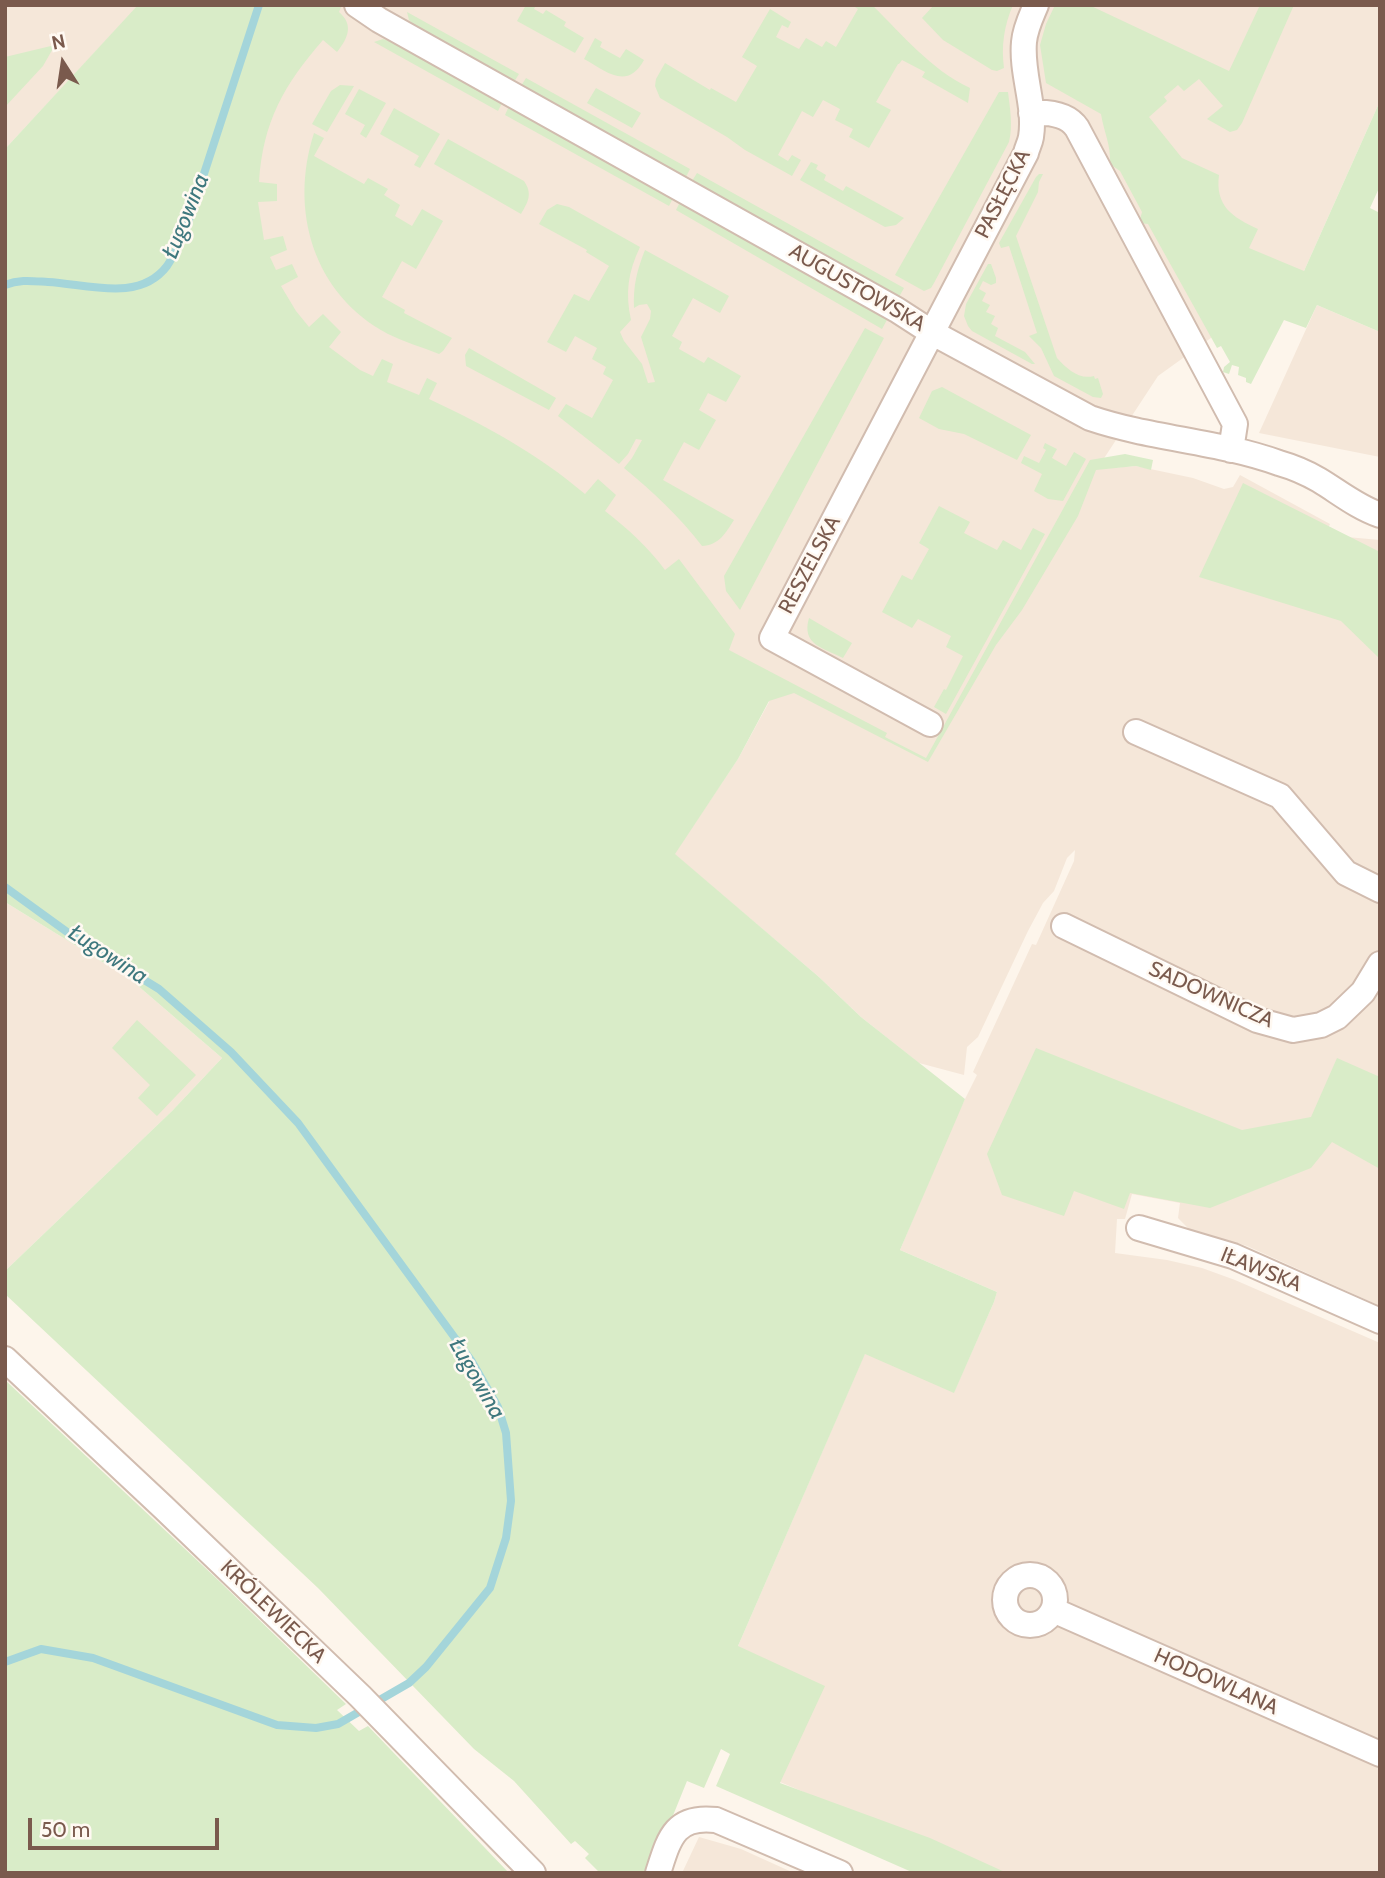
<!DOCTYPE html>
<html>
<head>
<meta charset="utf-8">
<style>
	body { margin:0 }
	#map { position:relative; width:1385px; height:1878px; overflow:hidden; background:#fdf5eb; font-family:Cabin,sans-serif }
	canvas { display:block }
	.frame { position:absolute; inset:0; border:7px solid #7a5a4d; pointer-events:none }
	.north { position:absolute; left:28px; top:28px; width:70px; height:70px; -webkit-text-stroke:5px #fff9f2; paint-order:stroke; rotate:348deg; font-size:19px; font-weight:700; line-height:28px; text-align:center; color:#7a5a4d }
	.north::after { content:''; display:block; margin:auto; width:24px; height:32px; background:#7a5a4d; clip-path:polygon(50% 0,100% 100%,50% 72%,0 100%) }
	.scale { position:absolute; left:28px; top:1818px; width:191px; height:32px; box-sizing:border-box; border:4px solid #7a5a4d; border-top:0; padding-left:9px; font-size:21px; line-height:24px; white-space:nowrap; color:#7a5a4d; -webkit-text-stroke:5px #fff9f2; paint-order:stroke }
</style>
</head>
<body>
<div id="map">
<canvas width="1385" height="1878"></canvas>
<div class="frame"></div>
<div class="north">N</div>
<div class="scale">50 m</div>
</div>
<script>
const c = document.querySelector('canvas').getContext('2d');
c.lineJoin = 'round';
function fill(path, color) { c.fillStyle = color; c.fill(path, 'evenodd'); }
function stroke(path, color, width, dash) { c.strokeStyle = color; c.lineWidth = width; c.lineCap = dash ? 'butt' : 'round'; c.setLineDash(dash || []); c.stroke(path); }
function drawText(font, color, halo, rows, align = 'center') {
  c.font = font + ' Cabin,sans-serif'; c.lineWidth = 5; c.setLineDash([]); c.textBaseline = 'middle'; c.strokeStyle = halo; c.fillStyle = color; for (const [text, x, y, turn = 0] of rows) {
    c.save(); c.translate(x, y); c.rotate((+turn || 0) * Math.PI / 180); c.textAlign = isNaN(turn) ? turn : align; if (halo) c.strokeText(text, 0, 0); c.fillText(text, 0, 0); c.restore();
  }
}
const residential = new Path2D(`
	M5 5H139L5 149Z
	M336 5H1380V101L1304 271 1158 376 1097 469 1136 466 1193 478 1224 489 1233 487 1240 475 1330 524 1325 535 1380 540V1306L1247 1246 1189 1229 1178 1218 1180 1203 1132 1194 1125 1219H1117L1115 1253 1167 1260 1202 1268 1235 1280 1380 1343V1868L1378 1873H995L780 1782 738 1646 865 1353 954 1392 994 1302 997 1292 900 1250 951 1127 977 1075 973 1072 1032 944 1036 945 1074 861 1075 850 1067 858 1054 891 1043 903 1028 931 978 1037 967 1047 964 1075 919 1063 861 1017 819 977 674 854 738 759 769 702 727 651 306 342 262 272 251 198 258 131Z
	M1317 305 1380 332V457L1259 433Z
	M5 902 130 979 222 1058 172 1111 5 1271Z
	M699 1837 741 1849 794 1873H682Z`);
const green = new Path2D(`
	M138 5H339L341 7 339 12C354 25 348 38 337 52L323 40C284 85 263 121 259 182L277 184V201L258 202 264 240 283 236 287 250 270 257 276 270 292 264 298 277 281 286 296 311 309 327 323 314 341 332 329 347 360 370 373 376 382 359 393 364 387 382 419 395 427 378 437 383 429 399C485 425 538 454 585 494L598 479 616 495 605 511C627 528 648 547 665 570L679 559 735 634 729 650 887 733 885 737 926 758 1090 460 1125 454 1153 460 1151 470 1136 466 1096 470 1078 516 1022 610 996 645 928 762 794 693 769 701 738 759 675 854 819 977 861 1017 965 1099 900 1250 997 1292 994 1302 954 1393 865 1354 738 1646 825 1686 780 1783 930 1838 1007 1873H914L716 1786 730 1754 721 1749 704 1788 687 1781 672 1818 660 1831 645 1873H600L585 1858 589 1854 575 1841 571 1844 514 1781 474 1749 318 1588 5 1294V1271L172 1111 222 1058 130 979 5 902V149Z
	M526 5H536L534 9 543 14 546 10 566 22 564 26 584 38 575 53 517 21Z
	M852 5H872C904 36 930 69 970 88L968 103 922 77 925 72 902 60 899 64H898L876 102 891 110 869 148 849 137 853 129 835 120 840 109 823 100 813 117 802 111 778 155 788 161 792 155 801 160 792 176 745 150 727 137 660 98 655 86 656 79 665 63 710 90 711 88 736 102 757 66 742 57 770 9 791 22 788 28 782 25 776 37 799 49 806 38 822 47 826 41 836 47 858 9Z
	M934 5H1013C1004 26 1001 46 1004 68L997 71 992 70 943 40 922 18Z
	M1055 5H1089L1229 71 1260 5H1294L1242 123 1237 130 1230 132 1207 119 1223 106 1199 79 1184 91 1178 85 1164 97 1167 101 1149 117 1182 158 1219 175C1215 206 1232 217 1258 229L1249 248 1304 271 1380 101V186L1370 208 1380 213V332L1317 305 1306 328 1284 320 1251 384 1246 382V378L1238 375 1239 367 1232 365 1229 374 1223 372 1224 367 1230 362 1221 346 1217 348 1148 224 1139 223 1142 212 1120 171 1110 164C1111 144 1104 133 1101 114L1046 83 1040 45 1046 24Z
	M407 12 519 74 514 82 415 26 409 20Z
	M595 38 602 42 600 47 620 58 626 49 644 60C627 91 606 71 584 59Z
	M383 39 392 42 502 103 498 111 374 42Z
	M55 45 43 66 5 107V57Z
	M526 78 690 169 686 177 521 86Z
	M340 85 354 86 327 132 312 124 331 91Z
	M596 88 641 113 632 128 587 103Z
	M359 89 386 103 366 138 360 134 365 125 345 114Z
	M999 92H1008C1010 109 1013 125 1009 142L934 283 931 288 924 291 895 275Z
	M509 106 673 198 669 206 505 115Z
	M394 108 440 134 420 168 414 165 419 156 380 134Z
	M314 133 324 138 314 156 364 184 368 178 388 189 384 195 400 205 395 216 412 226 422 209 443 221 416 269 402 261 382 297 405 310 404 313 452 338 443 351 439 354C422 347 404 342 388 334 313 294 289 210 314 133Z
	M448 139 524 181C533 194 528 202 521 214L434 164Z
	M811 162 818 165 816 169 826 175 824 180 843 191 846 186 904 218 896 225 885 227 800 180Z
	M697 173 904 288 899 297 692 181Z
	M1039 174H1043L1039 182 1038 192 1016 236 1057 358C1067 369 1079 380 1094 376L1095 379 1098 378 1103 394 1101 398 1093 397 1054 376 1041 348 1029 336 1037 333 1009 246 1001 248 999 243 1036 177Z
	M680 202 888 318 882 329 676 210Z
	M557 204 569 207 640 247C628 272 625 293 631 320L620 332 624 341 642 364 648 383 655 382 641 337 650 319 651 311 647 304 639 305 634 308C633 286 637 270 645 250L729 296 720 313 693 298 672 336 682 342 679 349 704 363 708 357 741 376 726 402 708 393 699 410 716 420 699 450 684 442 663 480 734 520C725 534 719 545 702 546 679 516 653 492 624 468L632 458 642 440 636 439 628 454 619 464 558 416 566 404 592 418 613 380 603 374 606 367 592 359 597 348 575 336 566 352 547 342 574 294 589 301 609 266 586 252 587 250 539 224 547 210Z
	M988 264H991L996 278V283L991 285 983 281 979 289 986 293 982 301 990 305 986 312 995 316 991 324 998 328 995 336 1025 352 1035 364H1032L972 331 968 326 964 316 966 304Z
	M865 328 884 338 740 610 726 591 724 576Z
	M469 348 556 398 549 410 466 366 465 355Z
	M942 387 1031 435 1017 460 964 434 939 429 919 418 932 391Z
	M1045 443 1057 449 1052 458 1066 466 1074 452 1086 459 1063 501 1048 499 1034 491 1042 474 1021 463 1024 456 1039 463 1046 450 1043 448Z
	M1243 483 1380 552V659L1341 621 1199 577Z
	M939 506 970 522 964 533 997 550 1003 540 1021 550 1033 528 1045 534 946 714 934 707 944 689 946 690 963 656 946 647 951 636 918 619 912 628 882 612 902 575 912 580 929 549 919 543Z
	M809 618 852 643 843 658C824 648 801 645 809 618Z
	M137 1020 196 1075 157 1116 138 1098 150 1085 112 1048Z
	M1036 1048 1242 1130 1311 1117 1337 1058 1380 1077V1169L1332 1142 1311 1168 1210 1208 1130 1193 1124 1209 1074 1191 1064 1216 1002 1195 987 1154Z
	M5 1380 217 1579 346 1704 337 1710 359 1731 368 1726 509 1873H5Z`);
const stream = new Path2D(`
	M5 285C20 279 32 281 48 282 87 284 139 303 167 266 174 256 179 243 185 232L259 5
	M5 887 74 937 159 989 231 1052 298 1123 471 1360 498 1407 506 1433 511 1501 506 1538 490 1588 426 1667 409 1683 338 1724 316 1728 277 1725 93 1658 41 1649 5 1662`);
const minor = new Path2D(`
	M357 5 379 20 897 310 931 332 1090 418C1152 439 1218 441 1279 463 1293 467 1307 473 1319 480 1339 492 1357 507 1380 515
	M1031 113C1047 112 1067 113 1077 128L1235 424 1231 450
	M930 724 772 638 1026 153C1027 148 1030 143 1031 137 1036 106 1021 74 1024 42 1025 29 1031 17 1036 5
	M1136 732 1280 796 1346 873 1380 890
	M1064 926 1257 1020 1293 1030 1321 1025 1337 1017 1363 992 1380 964
	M1139 1228 1233 1256 1380 1321
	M5 1359 163 1507 360 1696 533 1873
	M1005 1600a25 25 0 1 1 50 0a25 25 0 1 1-50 0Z
	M1053 1610 1380 1754
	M658 1873C669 1839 674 1815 716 1820L840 1873`);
const streetNames = [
	["PASŁĘCKA",1003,194,-63],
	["AUGUSTOWSKA",857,288,30],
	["RESZELSKA",810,565,-62],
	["SADOWNICZA",1211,995,24],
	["IŁAWSKA",1261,1270,22],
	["KRÓLEWIECKA",273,1612,44],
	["HODOWLANA",1216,1682,24]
];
const waterNames = [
	["Ługowina",186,216,-68],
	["Ługowina",108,955,33],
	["Ługowina",477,1379,60]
];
fill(residential, '#f5e7d9');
fill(green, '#d9ecc8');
stroke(stream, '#a4d5da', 8);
stroke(minor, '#d1bcaf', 28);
stroke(minor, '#fff', 24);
drawText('21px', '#7a5a4d', '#fff9f2', streetNames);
drawText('italic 23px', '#3f787e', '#fff9f2', waterNames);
</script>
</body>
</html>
